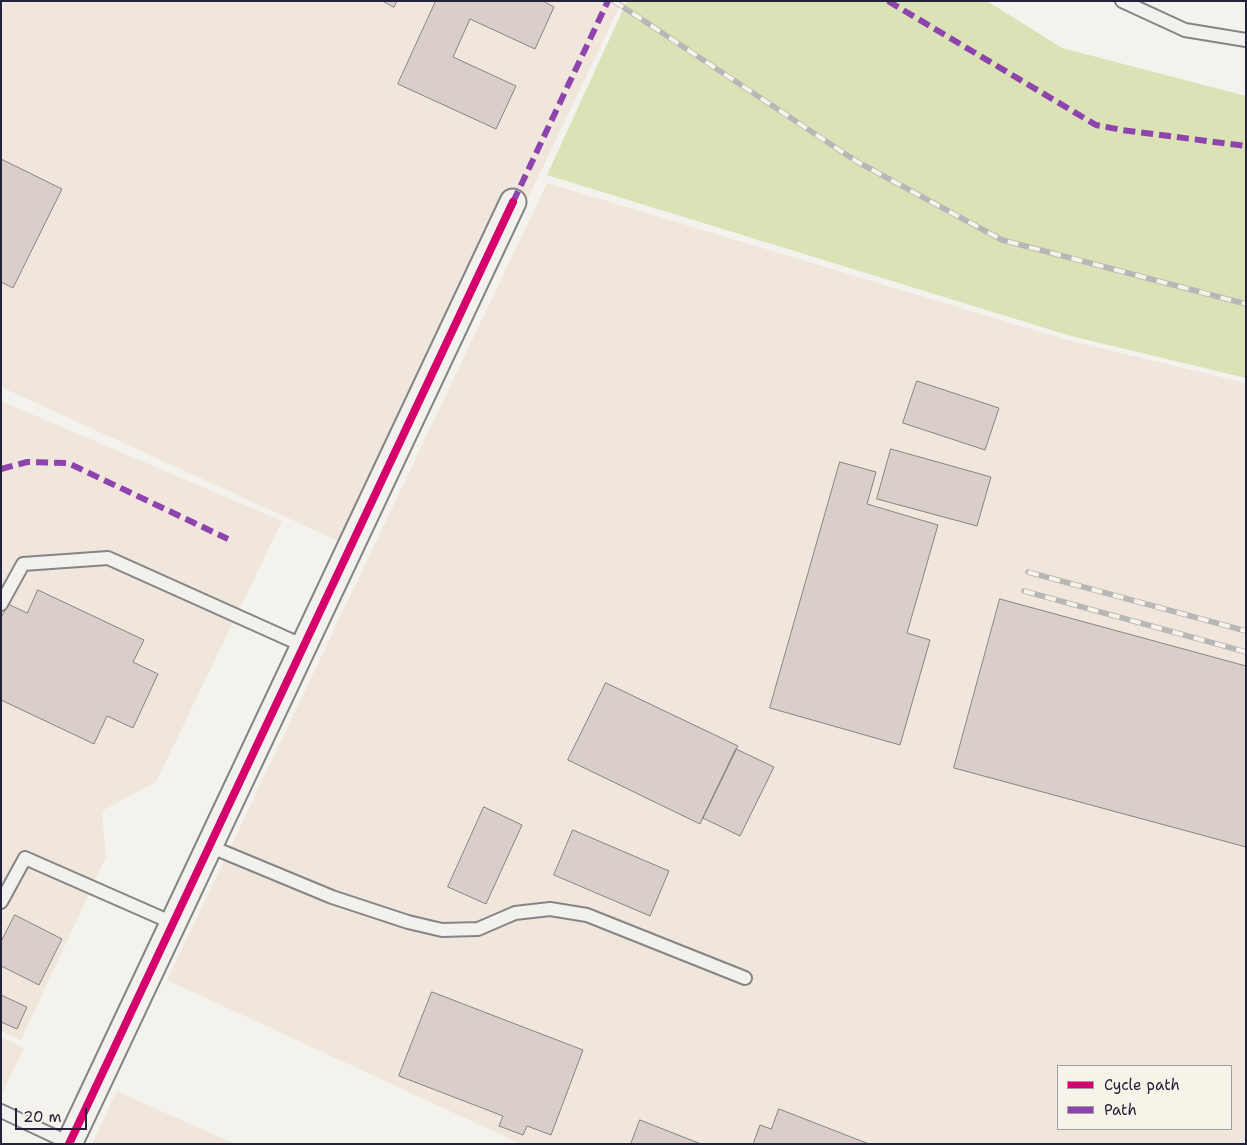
<!DOCTYPE html>
<html>
<head>
<meta charset="utf-8">
<style>
	body { margin:0 }
	#map { position:relative; width:1247px; height:1145px; overflow:hidden; background:#f4f2ec; font-family:"Shantell Sans",sans-serif }
	canvas { display:block }
	.frame { position:absolute; inset:0; border:2px solid #22223b; pointer-events:none }
	.legend { position:absolute; left:1057px; top:1065px; width:175px; height:65px; box-sizing:border-box; background:#f7f3e8; border:1px solid #a29fa3; margin:0; padding:6px 9px; list-style:none; font-size:15px; color:#22223b }
	.legend li { display:flex; align-items:center; gap:10px; height:25px }
	.legend b { width:25px; border:1px solid #a29fa3 }
	.scale { position:absolute; left:15px; top:1108px; width:72px; height:22px; box-sizing:border-box; border:2px solid #22223b; border-top:0; padding-left:6px; font-size:15px; line-height:18px; white-space:nowrap; color:#22223b; -webkit-text-stroke:4px #f7f3e8; paint-order:stroke }
</style>
</head>
<body>
<div id="map">
<canvas width="1247" height="1145"></canvas>
<div class="frame"></div>
<ul class="legend">
<li><b style="height:6px;background:#d6006c"></b>Cycle path</li>
<li><b style="height:6px;background:#8e44ad"></b>Path</li>
</ul>
<div class="scale">20 m</div>
</div>
<script>
const c = document.querySelector('canvas').getContext('2d');
c.lineJoin = 'round';
function fill(path, color) { c.fillStyle = color; c.fill(path, 'evenodd'); }
function stroke(path, color, width, dash) { c.strokeStyle = color; c.lineWidth = width; c.lineCap = dash ? 'butt' : 'round'; c.setLineDash(dash || []); c.stroke(path); }
const built = new Path2D(`
	M1 1H622L360 551 1 387Z
	M547 183 1067 340 1246 383V1144H521L167 980ZM1058 1066H1231V1129H1058Z
	M1 401 282 521 156 782 102 811 106 857 21 1040 1 1031Z
	M1 1037 24 1048 1 1096Z
	M117 1091 235 1144H92Z`);
const green = new Path2D(`
	M627 1H987L1062 48 1246 96V378L1071 336 547 175Z`);
const building = new Path2D(`
	M383 1H397L394 7Z
	M436 1H543L554 7 535 49 470 19 453 57 516 86 496 129 398 84Z
	M1 159 62 189 13 288 1 282Z
	M917 381 999 408 985 450 903 423Z
	M891 449 991 477 977 526 877 499Z
	M840 462 876 472 867 504 938 525 907 633 930 640 900 745 770 708Z
	M38 590 144 640 133 662 158 674 133 728 107 716 94 744 1 700V618L8 604 27 613Z
	M1000 599 1246 666V847L954 768Z
	M606 683 738 746 700 824 568 760Z
	M736 749 774 767 740 836 703 818Z
	M484 807 522 825 486 904 448 887Z
	M573 830 669 871 650 916 554 875Z
	M15 915 62 939 39 985 1 966V942Z
	M432 992 583 1050 551 1135 527 1126 523 1135 499 1126 503 1116 399 1076Z
	M1 995 27 1007 17 1029 1 1022Z
	M779 1109 869 1144H753L760 1125 771 1129Z
	M640 1120 701 1144H631Z`);
const service = new Path2D(`
	M1122 1 1185 30 1246 40
	M1 604 23 564 108 558 304 646
	M209 846 332 897 408 922 442 930 478 929 515 913 550 909 587 915 745 978
	M1 902 25 858 173 923
	M1 1111 69 1143`);
const minor = new Path2D(`
	M69 1144 513 202`);
const rail = new Path2D(`
	M614 1 856 161 1002 240 1246 304
	M1028 572 1246 631
	M1024 591 1246 652`);
const quiet = new Path2D(`
	M888 1 1096 125 1122 130 1246 146
	M513 202 608 1
	M1 469 27 462 68 463 228 539`);
const cycleway = new Path2D(`
	M69 1144 513 202`);
fill(built, '#f1e6dc');
fill(green, '#dbe2b6');
fill(building, '#dacfc8');
stroke(building, '#858486', 1);
stroke(service, '#858486', 16);
stroke(minor, '#858486', 29);
stroke(service, '#f2f1ed', 12);
stroke(minor, '#f2f1ed', 25);
stroke(rail, '#b8b6b6', 5.5);
stroke(rail, '#f7f3e8', 4, [11]);
stroke(quiet, '#8e44ad', 6, [12, 6]);
stroke(cycleway, '#d6006c', 8);
</script>
</body>
</html>
